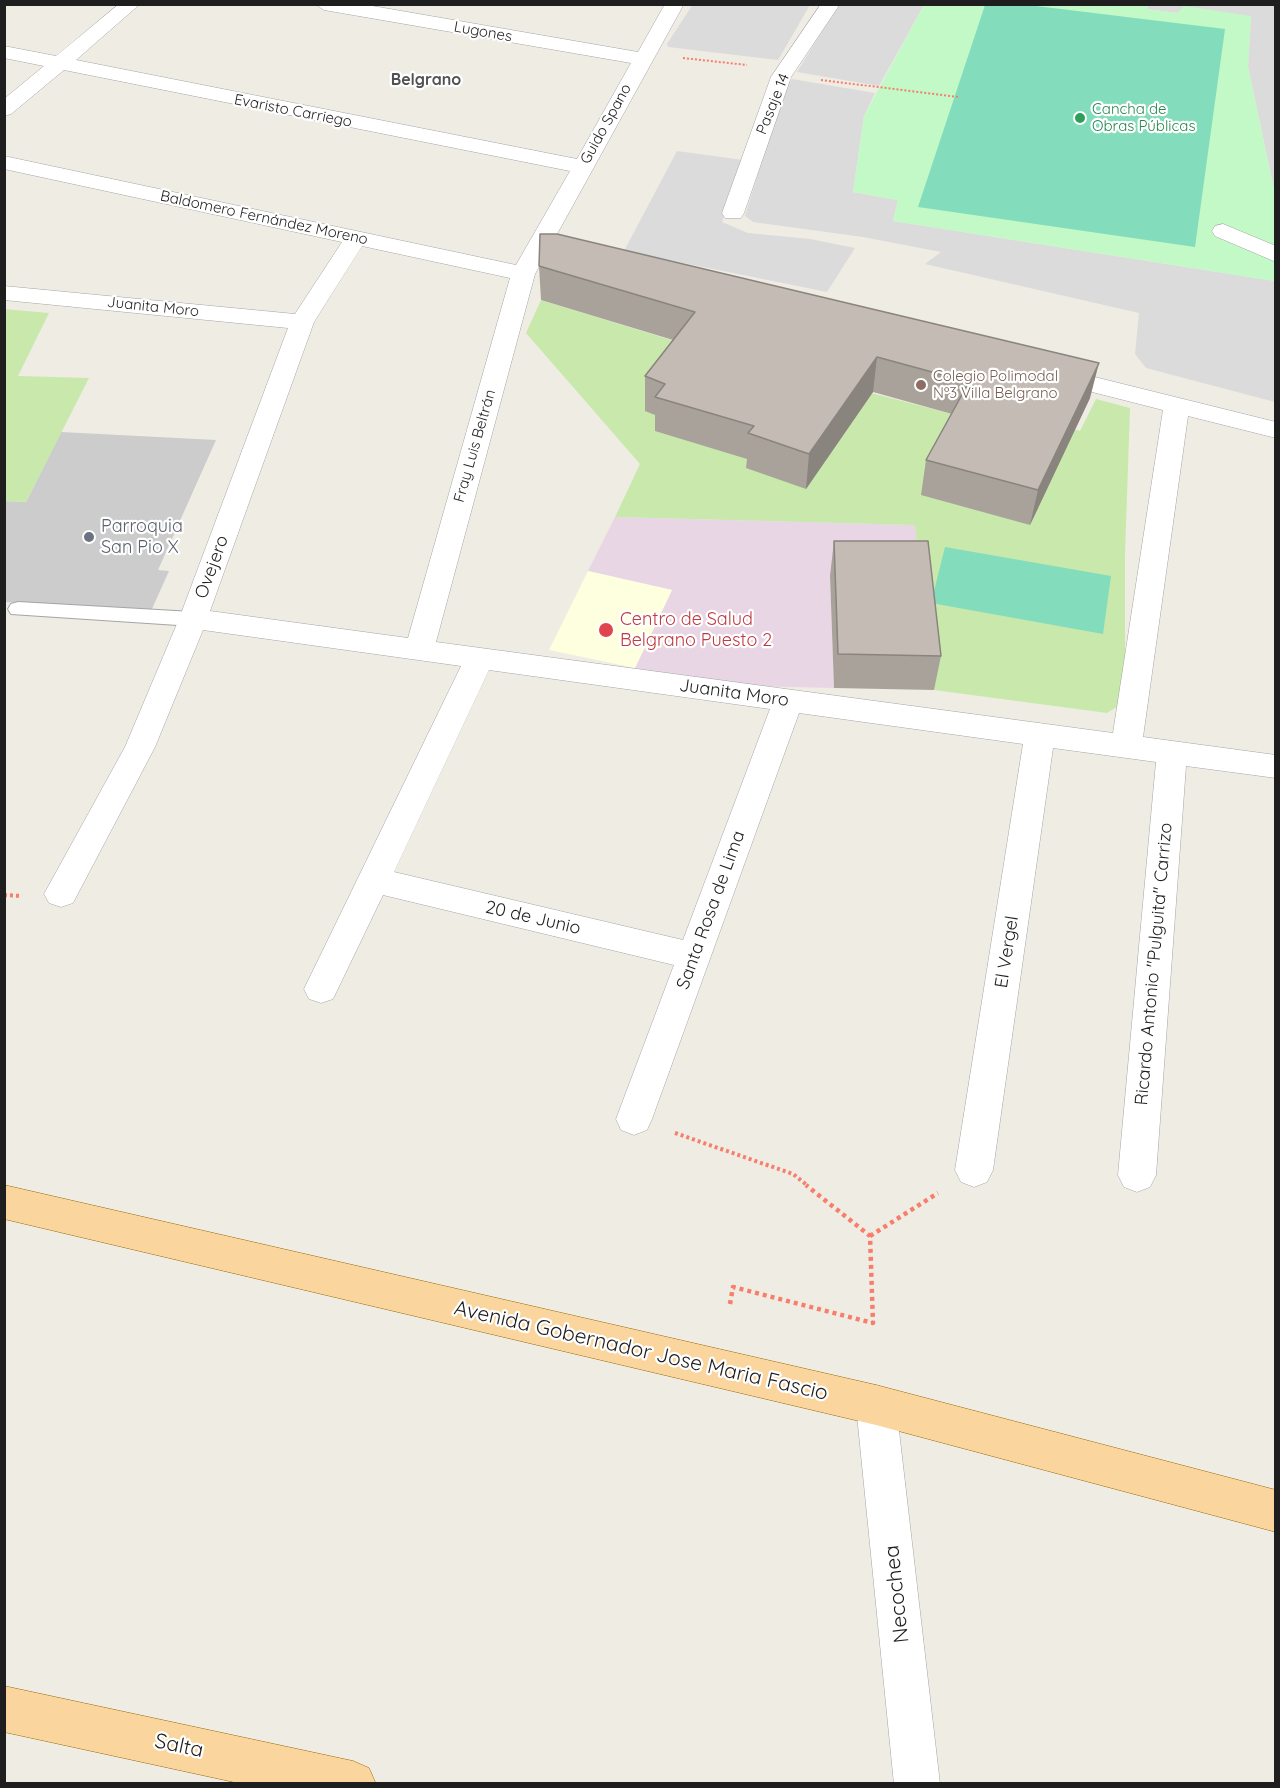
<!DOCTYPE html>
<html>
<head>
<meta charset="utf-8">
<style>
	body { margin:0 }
	#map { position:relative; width:1280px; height:1788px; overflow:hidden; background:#efece4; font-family:Quicksand,sans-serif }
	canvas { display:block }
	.frame { position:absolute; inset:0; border:6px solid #1e1e1e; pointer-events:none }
</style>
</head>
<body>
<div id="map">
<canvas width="1280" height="1788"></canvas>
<div class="frame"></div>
</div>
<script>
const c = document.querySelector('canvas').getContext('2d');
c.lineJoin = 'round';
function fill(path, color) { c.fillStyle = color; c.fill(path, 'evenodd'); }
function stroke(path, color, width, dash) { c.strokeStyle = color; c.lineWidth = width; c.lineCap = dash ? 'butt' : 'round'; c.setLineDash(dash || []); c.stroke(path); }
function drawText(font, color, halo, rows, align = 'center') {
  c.font = font + ' Quicksand,sans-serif'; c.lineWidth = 4.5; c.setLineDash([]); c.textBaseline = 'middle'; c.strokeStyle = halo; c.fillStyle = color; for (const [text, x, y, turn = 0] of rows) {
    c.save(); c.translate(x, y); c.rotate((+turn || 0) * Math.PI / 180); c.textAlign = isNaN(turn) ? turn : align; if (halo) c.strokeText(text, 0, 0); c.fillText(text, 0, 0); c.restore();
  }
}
const residential = new Path2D(`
	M693 4H810V5L778 60 668 47 667 44Z
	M1149 4 1275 5V194L1248 67 1251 16 1177 13 1147 9Z
	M838 5H924L879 86 797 72Z
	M792 79 875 93 864 116 853 192 898 200 893 221 1275 281V402L1146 368 1135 354 1139 313 925 264 941 252 863 237 753 222 745 216 783 94Z
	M677 151 743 160 722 222 748 233 810 239 855 248 827 292 624 251Z`);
const industrial = new Path2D(`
	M615 517 915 525 922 576H830L834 688 709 685 635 668 672 590 588 571Z`);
const education = new Path2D(`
	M588 571 672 590 635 668 549 650Z`);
const religious = new Path2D(`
	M61 432 216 440 158 570 169 571 151 611 5 602 4 501 26 502Z`);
const grass = new Path2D(`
	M541 300 694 347 956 415 967 400 1080 431 1096 399 1130 408 1125 554V702L1107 713 934 690 915 525 615 517 640 464 526 333Z
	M4 309 49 313 18 376 89 378 26 502 5 501Z`);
const park = new Path2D(`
	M1149 4 1147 9 1177 13 1184 6 1251 16 1248 67 1275 194V281L893 221 898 200 853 192 864 116 924 5Z`);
const pitch = new Path2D(`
	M985 5H1028L1225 29 1195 247 918 207Z
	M945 547 1111 576 1103 634 931 603Z`);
const pathFar2 = new Path2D(`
	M683 58 747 65
	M821 80 959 97`);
const pathFar1 = new Path2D(`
	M4 895 22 896
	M675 1133 793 1174 808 1186`);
const path = new Path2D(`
	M870 1236 938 1193
	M730 1304 733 1287 873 1323 870 1236 806 1185`);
const lane = new Path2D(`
	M18 602 193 612 200 614 203 619 200 624 193 626 11 614 8 609 11 604Z`);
const street = new Path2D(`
	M119 4H140L76 60 577 159 631 63 324 10 315 4H361L638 52 665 4H684L535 274 436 642 1113 733 1163 410 1041 379 1037 374 1041 369 1050 366 1276 422V438L1188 416 1143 737 1276 755V778L1186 766 1156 1175 1150 1187 1137 1192 1124 1187 1118 1175 1156 762 1053 748 993 1170 987 1182 974 1187 961 1182 955 1170 1023 744 799 713 652 1119 647 1130 634 1135 621 1130 616 1119 674 965 383 895 333 999 321 1003 309 999 304 989 461 666 203 630 155 747 73 903 61 907 49 903 44 894 125 747 179 619 288 328 4 300V286L295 314 342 242 4 169V156L516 265 570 171 64 70 11 114 4 116V99L44 66 4 58V46L56 56ZM362 246 510 278 408 638 210 611 314 322ZM489 670 770 709 683 940 394 872Z
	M821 4H840L791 77 744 213 741 218H725L722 213 771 77Z
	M1223 224 1276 246V262L1215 236 1212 231 1215 226Z
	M876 1385 890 1391 896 1405 940 1784H894L856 1405 862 1391Z`);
const primary = new Path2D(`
	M4 1185 876 1385 1276 1490V1532L876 1425 4 1219Z
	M4 1686 353 1761 369 1768 376 1784H243L4 1732Z`);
const wall = new Path2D(`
	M539 266 1090 398 1030 525 921 495 926 460 952 414 873 392 806 489 746 468 747 459 655 431V415L645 411V376L673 340 541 300Z
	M834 541 941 656 934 690 834 688 830 576Z`);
const shadedWall = new Path2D(`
	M877 357 873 392 806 489 809 454Z
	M1099 363 1090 398 1030 525 1038 490Z`);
const building = new Path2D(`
	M540 234H557L1099 363 1038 490 926 460 969 382 877 357 809 454 748 433 754 426 655 397 665 384 645 376 695 312 539 266Z
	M834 541H928L941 656 838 654Z`);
const markers = [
	[1080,118,6,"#2e9e5b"],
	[921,385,6,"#8d6e63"],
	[89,537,6,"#6b7280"],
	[606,630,8,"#e0444e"]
];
const farStreetnames = [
	["Lugones",483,32,10],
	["Pasaje 14",773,104,-68],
	["Evaristo Carriego",293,111,11],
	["Guido Spano",606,124,-61],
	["Baldomero Fernández Moreno",264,218,12],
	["Juanita Moro",153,307,6],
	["Fray Luis Beltrán",475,446,-74]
];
const farLeisurenames = [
	["Cancha de",1092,109],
	["Obras Públicas",1092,126]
];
const farEducationnames = [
	["Colegio Polimodal",933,376],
	["Nº3 Villa Belgrano",933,393]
];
const farNeighbourhoodnames = [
	["Belgrano",426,80]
];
const worshipNames = [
	["Parroquia",101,527],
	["San Pio X",101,548]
];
const streetNames = [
	["Ovejero",212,567,-70],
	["Juanita Moro",734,693,8],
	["Santa Rosa de Lima",711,910,-70],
	["20 de Junio",533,918,13],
	["El Vergel",1007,952,-81],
	["Ricardo Antonio \"Pulguita\" Carrizo",1154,964,-85]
];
const healthNames = [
	["Centro de Salud",620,620],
	["Belgrano Puesto 2",620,641]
];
const nearStreetnames = [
	["Avenida Gobernador Jose Maria Fascio",641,1351,13],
	["Necochea",897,1594,-96],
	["Salta",179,1746,12]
];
fill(residential, '#dcdbdb');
fill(industrial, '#e8d6e4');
fill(education, '#feffde');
fill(religious, '#ccc');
fill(grass, '#c8e9ab');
fill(park, '#c2f9c7');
fill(pitch, '#83ddbc');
stroke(lane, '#a5a5a5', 2);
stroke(street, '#a5a5a5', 1);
stroke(primary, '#976902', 1);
stroke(pathFar2, '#f87e6c', 2, [2, 2]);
stroke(pathFar1, '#f87e6c', 4, [3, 3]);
stroke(path, '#f87e6c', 4.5, [4, 4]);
fill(lane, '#fff');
fill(street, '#fff');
fill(primary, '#fbd59e');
fill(wall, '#a9a29b');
fill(shadedWall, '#89847e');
fill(building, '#c4bcb4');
stroke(building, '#89847e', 1.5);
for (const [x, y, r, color] of markers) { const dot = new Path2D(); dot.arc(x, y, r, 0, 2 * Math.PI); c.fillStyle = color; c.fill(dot); stroke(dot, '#fff', 2); }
drawText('15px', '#1e1e1e', '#fff', farStreetnames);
drawText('15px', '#27864d', '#fff', farLeisurenames, 'left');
drawText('15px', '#785e54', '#fff', farEducationnames, 'left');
drawText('bold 16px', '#515151', '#fff', farNeighbourhoodnames);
drawText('18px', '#5b616d', '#fff', worshipNames, 'left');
drawText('18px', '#1e1e1e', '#fff', streetNames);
drawText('18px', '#be3a42', '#fff', healthNames, 'left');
drawText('21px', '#1e1e1e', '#fff', nearStreetnames);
</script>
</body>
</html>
